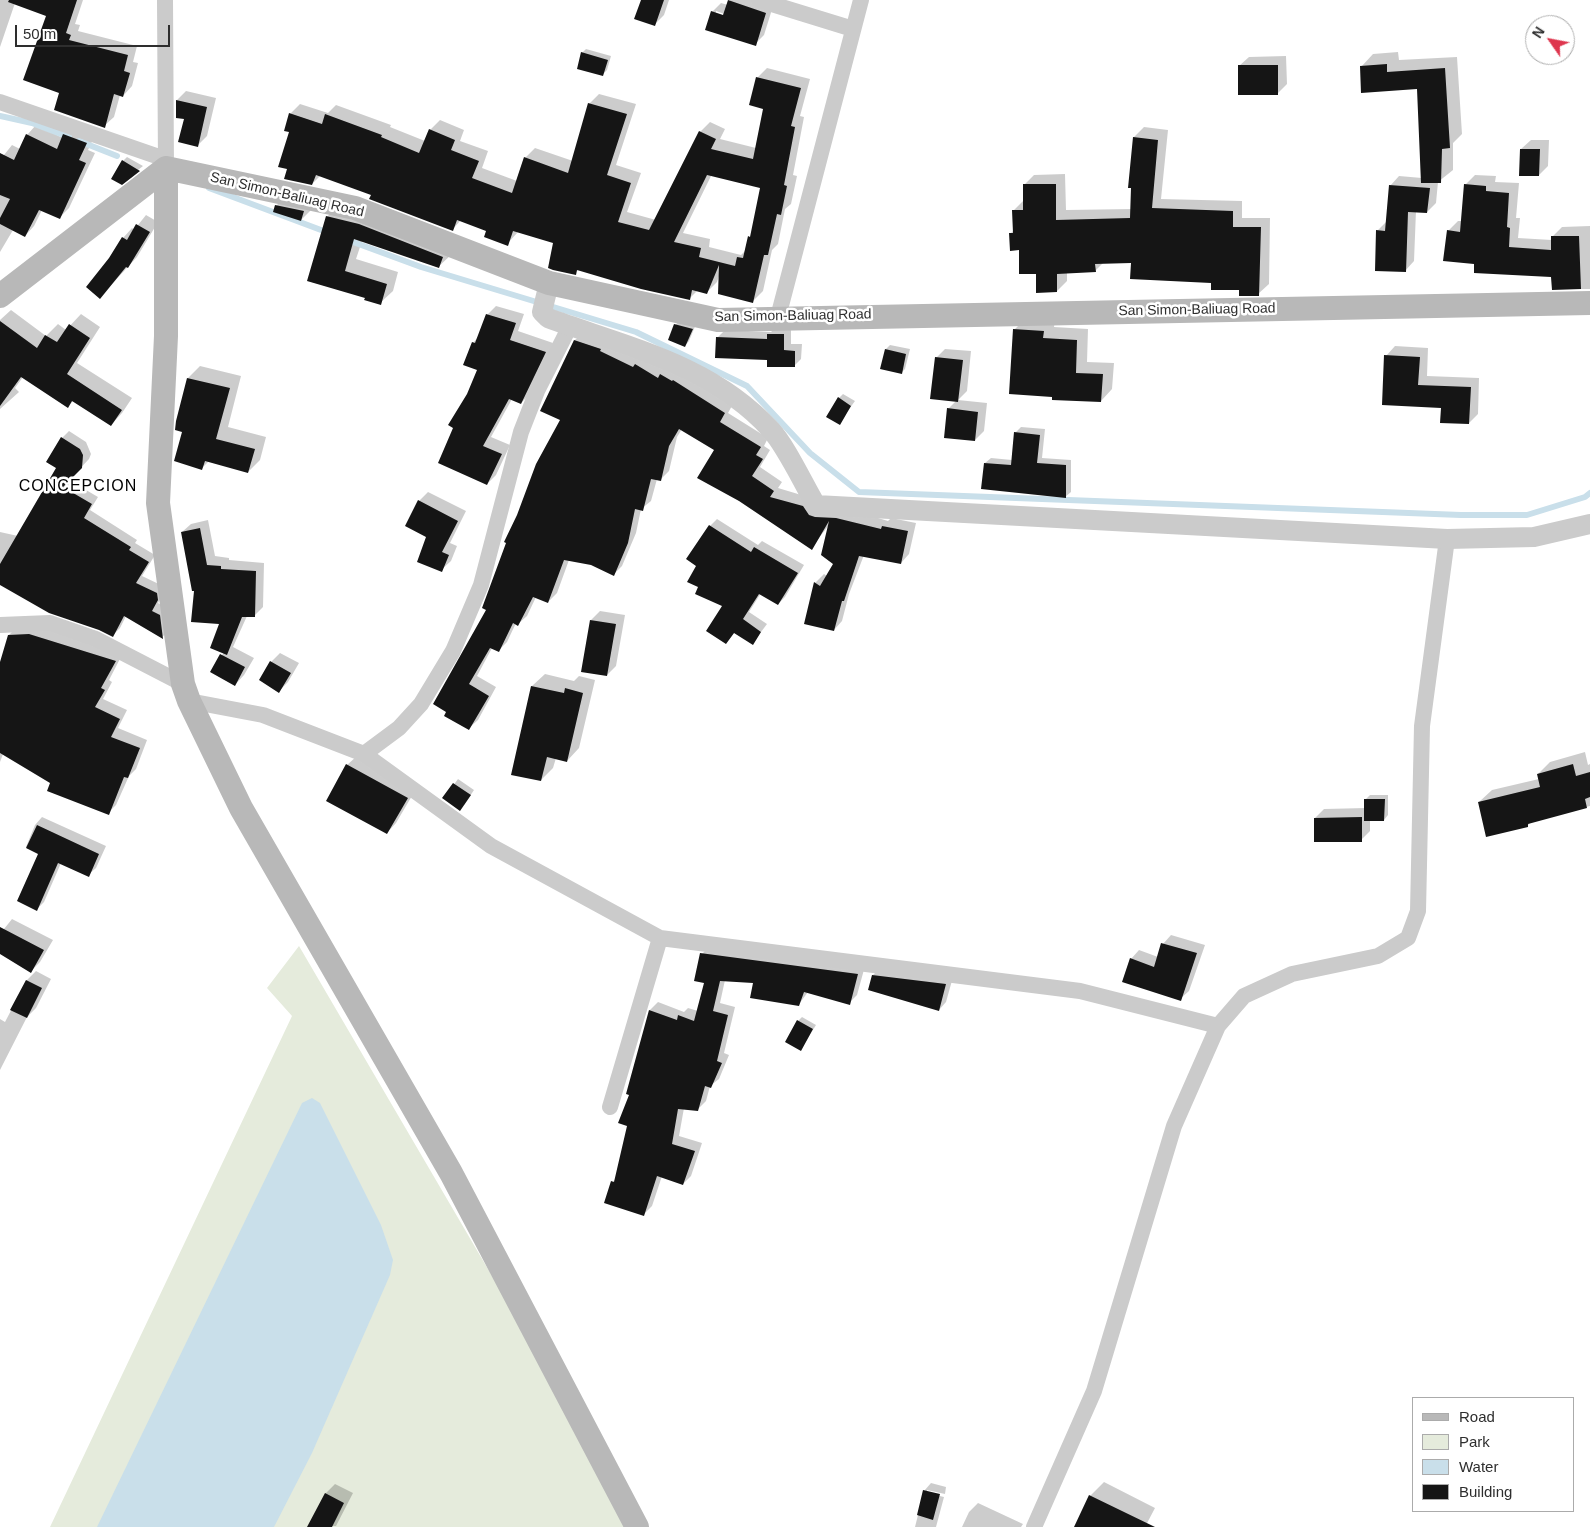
<!DOCTYPE html>
<html>
<head>
<meta charset="utf-8">
<style>
	body { margin:0 }
	#map { position:relative; width:1590px; height:1527px; overflow:hidden; background:#fff; font-family:Arial,sans-serif }
	canvas { display:block }
	.legend { position:absolute; left:1412px; top:1397px; width:162px; height:115px; box-sizing:border-box; background:#fff; border:1px solid #ababab; margin:0; padding:6px 9px; list-style:none; font-size:15px; color:#2e2e2e }
	.legend li { display:flex; align-items:center; gap:10px; height:25px }
	.legend b { width:25px; border:1px solid #ababab }
	.north { position:absolute; left:1525px; top:15px; width:50px; height:50px; box-sizing:border-box; background:#fff; border:1px solid #ababab; border-radius:50%; rotate:303deg; font-size:14px; font-weight:700; line-height:20px; text-align:center; color:#2e2e2e }
	.north::after { content:''; display:block; margin:auto; width:18px; height:22px; background:#de364e; clip-path:polygon(50% 0,100% 100%,50% 72%,0 100%) }
	.scale { position:absolute; left:15px; top:25px; width:155px; height:22px; box-sizing:border-box; border:2px solid #2e2e2e; border-top:0; padding-left:6px; font-size:15px; line-height:18px; white-space:nowrap; color:#2e2e2e; -webkit-text-stroke:4px #fff; paint-order:stroke }
</style>
</head>
<body>
<div id="map">
<canvas width="1590" height="1527"></canvas>
<ul class="legend">
<li><b style="height:6px;background:#b8b8b8"></b>Road</li>
<li><b style="height:14px;background:#e5ebdc"></b>Park</li>
<li><b style="height:14px;background:#c9dfea"></b>Water</li>
<li><b style="height:14px;background:#151515"></b>Building</li>
</ul>
<div class="north">N</div>
<div class="scale">50 m</div>
</div>
<script>
const c = document.querySelector('canvas').getContext('2d');
c.lineJoin = 'round';
function fill(path, color) { c.fillStyle = color; c.fill(path, 'evenodd'); }
function stroke(path, color, width, dash) { c.strokeStyle = color; c.lineWidth = width; c.lineCap = dash ? 'butt' : 'round'; c.setLineDash(dash || []); c.stroke(path); }
function drawText(font, color, halo, rows, align = 'center') {
  c.font = font + ' Arial,sans-serif'; c.lineWidth = 5; c.setLineDash([]); c.textBaseline = 'middle'; c.strokeStyle = halo; c.fillStyle = color; for (const [text, x, y, turn = 0] of rows) {
    c.save(); c.translate(x, y); c.rotate((+turn || 0) * Math.PI / 180); c.textAlign = isNaN(turn) ? turn : align; if (halo) c.strokeText(text, 0, 0); c.fillText(text, 0, 0); c.restore();
  }
}
const green = new Path2D(`
	M299 946 509 1305 625 1527H50L292 1016 267 988Z`);
const water = new Path2D(`
	M312 1098 320 1103 381 1225 393 1260 390 1275 312 1453 274 1527H97L302 1103Z`);
const shadow = new Path2D(`
	M0 0H83L75 24 80 25 78 31 137 46 133 62 138 63 132 86 123 96 120 95 114 117 104 126 60 92 47 15 15 3 0 47Z
	M642 0H669L664 15 654 25Z
	M730 0H764L774 3 764 35 755 44 712 12 721 3 728 5ZM716 11 730 16 729 18 716 14Z
	M586 49 611 56 607 70 603 74 582 53Z
	M1398 52 1399 60 1457 57 1462 134 1453 143V170L1438 182 1436 203 1427 212 1416 211 1414 261 1405 271 1377 231 1387 221 1390 186 1399 176 1422 178 1418 88 1361 67 1373 54Z
	M1286 56 1287 84 1277 94 1239 66 1249 57Z
	M767 68 810 79 800 116 804 117 793 175 797 176 791 204 785 209 778 244 772 250 763 291 753 301 719 276 717 282 707 292 698 290 690 298 579 269 575 273 554 242 518 232 507 244 487 230 461 220 452 230 373 194 321 175 312 184 289 169 290 114 300 104 328 113 336 105 391 125 390 127 425 141 430 130 440 120 464 130 460 141 488 151 482 168 517 181 525 158 535 148 573 161 589 104 599 94 636 104 616 165 641 173 627 212 656 220 700 132 710 122 725 129 720 139 756 148 765 108 757 78ZM712 174 762 188 752 234 746 250 741 255 709 247 710 239 683 233Z
	M186 91 216 98 207 136 198 145 177 100Z
	M36 125 63 138 74 125 96 133 88 150 95 153 69 208 60 217 42 210 34 226 25 236 13 230 0 252V160L12 145 20 149 27 135Z
	M1144 127 1168 130 1161 199 1242 201V218H1270L1269 284 1258 294 1132 262 1103 263 1095 271 1067 272V281L1057 291 1037 273 1020 249 1011 233 1014 230V210L1024 200V185L1034 175 1065 174 1066 210 1132 209V187H1129L1134 137Z
	M1531 140H1549L1548 166 1539 175 1521 149Z
	M127 157 143 166 122 183 123 161Z
	M1475 175 1496 176 1495 182 1519 183 1516 218H1520L1518 238 1552 240V237L1562 227 1590 226V289H1553V276L1476 263 1448 231 1458 221H1462L1465 185Z
	M290 192 315 206 301 220 276 206Z
	M339 204 451 255 438 267 362 241 356 259 398 272 393 291 380 303 366 297 308 281 327 217Z
	M146 215 158 222 137 257 100 297 110 259 123 238 132 228 134 230Z
	M496 306 524 314 518 331 553 343 530 394 521 403 512 399 491 437 510 445 496 475 487 484 468 395 478 370 473 343 478 337 487 315Z
	M11 310 46 336 58 324 66 330 81 314 100 327 77 363 132 398 122 413 111 425 74 400 67 407 23 377 15 388 19 392 0 409V320Z
	M1026 318 1055 320 1054 327 1088 329 1087 362 1114 363 1112 389 1101 401 1053 396 1014 330Z
	M680 321 696 324 689 341 685 346 675 325Z
	M776 327 791 328V344H802L801 359 794 366 768 359 718 337 725 330 771 332Z
	M584 332 645 356 733 404 728 413 768 438 764 446 770 450 760 467 782 482 778 488 888 521 891 518 916 523 909 554 901 563 864 555 849 594 842 621 834 630 805 623 815 583 824 574 827 576 835 563 829 525 811 548 716 450 682 429 677 437 669 471 660 480 657 479 651 501 641 509 636 533 622 566 614 574 592 564 569 560 557 593 548 602 536 597 527 616 518 624 516 623 507 642 498 651 492 648 477 676 496 687 478 720 469 728 448 712 562 419 575 340Z
	M890 345 910 349 905 369 901 373 886 349Z
	M1395 346 1428 348 1427 376 1479 378 1478 414 1469 423 1442 407 1383 404 1386 356Z
	M945 349 971 351 967 391 958 400 987 403 984 431 975 440 948 409 957 400 936 358Z
	M200 366 241 376 228 427 266 437 260 460 248 472 209 461 202 468 177 422 188 378Z
	M843 394 855 401 839 423V398Z
	M1021 427 1045 429 1042 458 1071 460V492L1065 497 985 463 991 458 1012 460 1015 433Z
	M69 431 86 442 91 454 89 459 69 480 98 497 90 510 137 540 135 543 155 555 142 576 163 586 164 592 158 603 166 608 169 631 162 637 126 616 120 628 113 635 0 583V532L18 536 58 468 62 438Z
	M428 492 466 511 450 543 457 546 451 561 441 570 428 537 419 501Z
	M717 519 758 545 762 541 804 565 785 597 778 604 761 593 749 612 767 624 752 644 735 632 726 643 724 606 699 587 698 566 710 526Z
	M208 520 215 556 229 558V560L264 563 263 607 254 616H247L233 647 254 658 244 675 235 685 212 672 224 652 221 623 195 590 182 532 191 524Z
	M600 611 625 615 616 666 607 675 591 620Z
	M37 626 123 653 109 680 112 682 103 699 127 710 118 728 147 740 136 769 129 776 116 805 108 813 3 754 0 762V669L9 635 17 627Z
	M280 653 299 663 288 682 279 691 271 662Z
	M545 674 574 681 579 676 595 680 579 748 567 761 556 758 553 768 541 780 532 686Z
	M1585 752 1588 765 1590 764V806L1531 822 1528 825 1479 802 1492 790 1539 779 1538 774 1550 762Z
	M357 756 416 789 396 823 387 833 327 801 347 765Z
	M458 779 474 790 464 805 444 798Z
	M1370 795H1388V815L1384 820H1370V831L1361 840 1315 818 1324 809 1366 808V799Z
	M42 817 106 846 96 868 88 875 61 863 44 902 37 909 40 853 26 847 35 825Z
	M12 919 53 940 40 962 31 971 0 953V934Z
	M1171 935 1205 945 1189 991 1180 999 1131 959 1139 950 1158 957 1163 944Z
	M710 946 865 966 857 995 849 1003 808 992 799 1004 754 981 725 980 720 1003 735 1007 724 1053 729 1055 719 1079 710 1086 706 1101 697 1110 684 1108 679 1136 702 1143 691 1176 683 1184 662 1176 652 1206 644 1214 613 1182 617 1177 628 1125 630 1094 627 1093 650 1010 658 1002 684 1012 688 1008 698 1011 706 982 702 954Z
	M880 968 953 977 946 1002 939 1010 873 975Z
	M36 971 51 979 36 1008 27 1017 0 1070V1019L5 1022 27 980Z
	M802 1017 816 1025 801 1049 798 1021Z
	M1104 1482 1155 1508 1145 1527H1080L1077 1522 1090 1496Z
	M931 1483 946 1487 945 1494 927 1490V1493L944 1497 936 1527H915L924 1491Z
	M335 1484 353 1493 336 1526H309L326 1493Z
	M978 1503 1023 1524 1021 1527H962L969 1512Z`);
const stream = new Path2D(`
	M0 116 32 123 69 137
	M79 141 117 156
	M209 188 329 233
	M345 239 421 267 636 332 747 386 810 453 859 492 1461 515H1527L1585 497 1590 493`);
const building = new Path2D(`
	M9 0H77L66 33 71 35 69 40 128 55 124 71 130 73 123 97 114 94 105 128 54 110 59 93 23 80 46 16 8 2Z
	M641 0H664L655 26 634 19Z
	M728 0 766 13 756 46 705 30 711 11 723 15Z
	M581 52 608 60 603 76 577 69Z
	M1387 64V72L1445 68 1450 148 1442 149 1441 183H1421L1417 89 1361 93 1360 66Z
	M1238 65H1278V95H1238Z
	M756 77 801 88 791 126 795 127 784 185 787 186 781 215 777 214 768 255H764L753 303 718 294 719 265 707 294 692 290 690 300 641 289 577 270 576 275 553 270 548 268 553 243 513 231 508 246 484 237 486 231 457 220 453 231 369 199 371 195 316 175 312 185 284 179 287 169 278 167 289 132 284 131 289 113 322 124 325 114 382 135 381 137 419 153 429 129 455 140 451 150 479 161 472 178 512 193 524 157 568 173 588 103 627 114 607 175 631 183 618 222 649 230 699 131 716 139 711 149 753 159 763 109 749 105ZM707 175 760 188 750 237 748 236 743 258 737 257 735 266 699 257 701 248 674 242Z
	M176 100 207 107 198 147 178 142 184 119 176 118Z
	M26 134 57 149 63 134 87 143 79 160 86 163 60 219 39 210 25 237 0 224V218L10 199 0 195V153L14 160Z
	M1133 137 1158 140 1152 208 1233 211V227H1261L1259 296H1239V290H1211V283L1130 279 1131 263 1095 264 1096 272 1057 274V292L1036 293V274H1019V250L1010 251 1009 233H1013L1012 210H1023V184H1056V220L1130 218 1131 188H1128Z
	M1520 149H1540L1539 176H1519Z
	M122 160 140 171 122 185 111 179Z
	M1464 184 1486 186V191L1509 193 1507 227 1510 228 1509 247 1551 250V236H1579L1581 289 1552 290 1551 277 1474 273V264L1443 261 1447 230 1460 232Z
	M1389 185 1430 188 1427 213 1408 212 1406 272 1375 271 1376 230 1385 231Z
	M275 205 304 211 301 221 273 212Z
	M326 216 359 224 443 257 439 268 354 239 345 271 387 284 381 305 364 300 365 298 307 281Z
	M136 224 150 232 128 268 126 267 100 299 86 287 109 258 122 237 127 240Z
	M486 314 516 323 510 340 546 352 521 404 509 399 483 446 502 454 487 485 438 463 453 428 448 425 467 394 477 370 463 365 472 342 475 343Z
	M0 321 37 348 45 335 57 342 69 324 90 338 67 374 122 410 111 426 72 401 68 408 21 377 0 406Z
	M674 324 693 329 685 347 668 340Z
	M1013 329 1044 331 1043 338 1077 340 1076 373 1103 374 1101 402 1052 400V397L1009 394Z
	M767 334H784V350L795 351V367H767V360L715 358 716 337 767 339Z
	M574 340 601 349 600 351 633 367 635 364 658 378 660 374 672 381 673 380 725 413 720 422 761 447 756 455 763 459 752 476 774 491 770 497 803 506 809 515 815 517 836 518 881 529 882 526 908 531 901 564 859 556 844 601H842L834 631 804 624 814 582 820 586 833 564 821 555 829 521 812 550 739 501 697 478 714 450 679 429 669 446 661 481 651 479 643 511 635 509 628 543 614 576 591 565 564 560 548 603 533 597 518 626 513 623 499 652 490 648 469 684 489 696 469 730 444 716 446 712 433 704 486 610 482 608 506 543 504 542 517 515 536 464 560 420 540 411Z
	M885 349 906 354 902 374 880 369Z
	M1384 355 1420 357 1418 385 1471 387 1469 424 1440 423 1441 408 1382 405Z
	M935 357 963 360 958 402 930 399Z
	M187 378 230 388 216 439 255 449 248 473 205 461 202 470 174 461 182 432 175 430 176 421Z
	M838 397 851 406 840 425 826 417Z
	M947 408 978 412 975 441 944 438Z
	M1014 432 1040 435 1037 463 1066 465V498L981 489 984 463 1011 465Z
	M61 437 80 449 83 455 82 468 63 487 92 504 84 518 131 547 129 550 149 562 136 583 157 593 158 600 152 611 160 615 163 639 124 616 113 637 99 630 49 613 0 585V564L56 468 46 462Z
	M418 500 458 521 442 552 449 555 442 572 417 562 426 537 405 526Z
	M709 525 751 552 754 547 798 573 778 605 759 594 743 619 761 632 753 645 734 633 726 644 706 631 722 606 695 594 698 587 687 582 696 566 686 559Z
	M200 528 207 565 221 566V569L256 571 255 617H242L227 655 210 648 219 624 191 622 194 591H192L181 532Z
	M590 620 616 624 607 676 581 672Z
	M29 634 116 661 101 688 105 690 95 707 120 719 111 737 140 748 128 778 124 777 109 815 47 791 50 783 0 753V662L8 635Z
	M220 654 245 667 235 686 210 672Z
	M270 661 291 673 279 693 259 680Z
	M531 686 564 693 565 688 583 693 567 762 547 757 541 781 511 775Z
	M346 764 408 798 387 834 326 801Z
	M1573 764 1576 776 1590 772V797L1585 799 1587 808 1528 824V827L1486 837 1478 802 1540 787 1537 774Z
	M453 783 471 795 460 811 442 798Z
	M1364 799H1385L1384 821H1364Z
	M1362 817V842H1314V818Z
	M37 825 99 854 89 877 58 863 37 911 17 901 38 854 26 848Z
	M0 927 44 950 31 973 0 954Z
	M1161 943 1197 953 1181 1001 1122 982 1130 958 1154 967Z
	M700 953 858 974 850 1005 804 992 799 1006 750 998 753 983 720 981 713 1011 728 1015 717 1061 722 1063 711 1088 705 1086 698 1111 678 1109 672 1144 695 1151 683 1185 657 1176 644 1216 604 1203 611 1181 614 1182 627 1126 618 1123 629 1095 626 1094 649 1010 677 1020 678 1015 694 1021 704 983 694 981Z
	M872 975 946 984 939 1011 868 990Z
	M26 980 42 988 27 1018 10 1010Z
	M797 1020 813 1029 801 1051 785 1042Z
	M923 1490 940 1494 933 1520 917 1515Z
	M325 1493 344 1503 332 1527H307Z
	M1089 1495 1155 1527H1074Z`);
const minor = new Path2D(`
	M165 0 166 168
	M759 0 853 29
	M0 102 165 159
	M778 317 861 0
	M0 625 50 623 96 639 183 684
	M189 701 263 715 364 754 399 728 421 704 453 651 481 585 521 432 537 391 570 326
	M364 754 491 846 660 938 1080 991 1218 1026
	M610 1107 660 938
	M1034 1527 1094 1391 1174 1126 1218 1026 1244 996 1292 974 1378 956 1408 938 1418 911 1422 726 1447 539`);
const tertiary = new Path2D(`
	M549 283 542 312 548 318C628 347 712 365 771 430 786 446 804 485 816 505L1447 539 1534 537 1590 524`);
const secondary = new Path2D(`
	M166 168V336L158 503 183 684 189 701 241 808 451 1173 637 1527
	M0 296 166 168 355 208 549 283 718 320 1590 303`);
const streetNames = [
	["San Simon-Baliuag Road",287,195,13],
	["San Simon-Baliuag Road",1197,310,-1],
	["San Simon-Baliuag Road",793,316,-1]
];
const quarterNames = [
	["CONCEPCION",78,487]
];
fill(green, '#e5ebdc');
fill(water, '#c9dfea');
fill(shadow, '#0003');
stroke(stream, '#c9dfea', 6);
fill(building, '#151515');
stroke(minor, '#cbcbcb', 16);
stroke(tertiary, '#cbcbcb', 20);
stroke(secondary, '#b8b8b8', 24);
drawText('14px', '#2e2e2e', '#fff', streetNames);
c.letterSpacing = '1px';
drawText('16px', '#000', '#fff', quarterNames);
c.letterSpacing = '0px';
</script>
</body>
</html>
